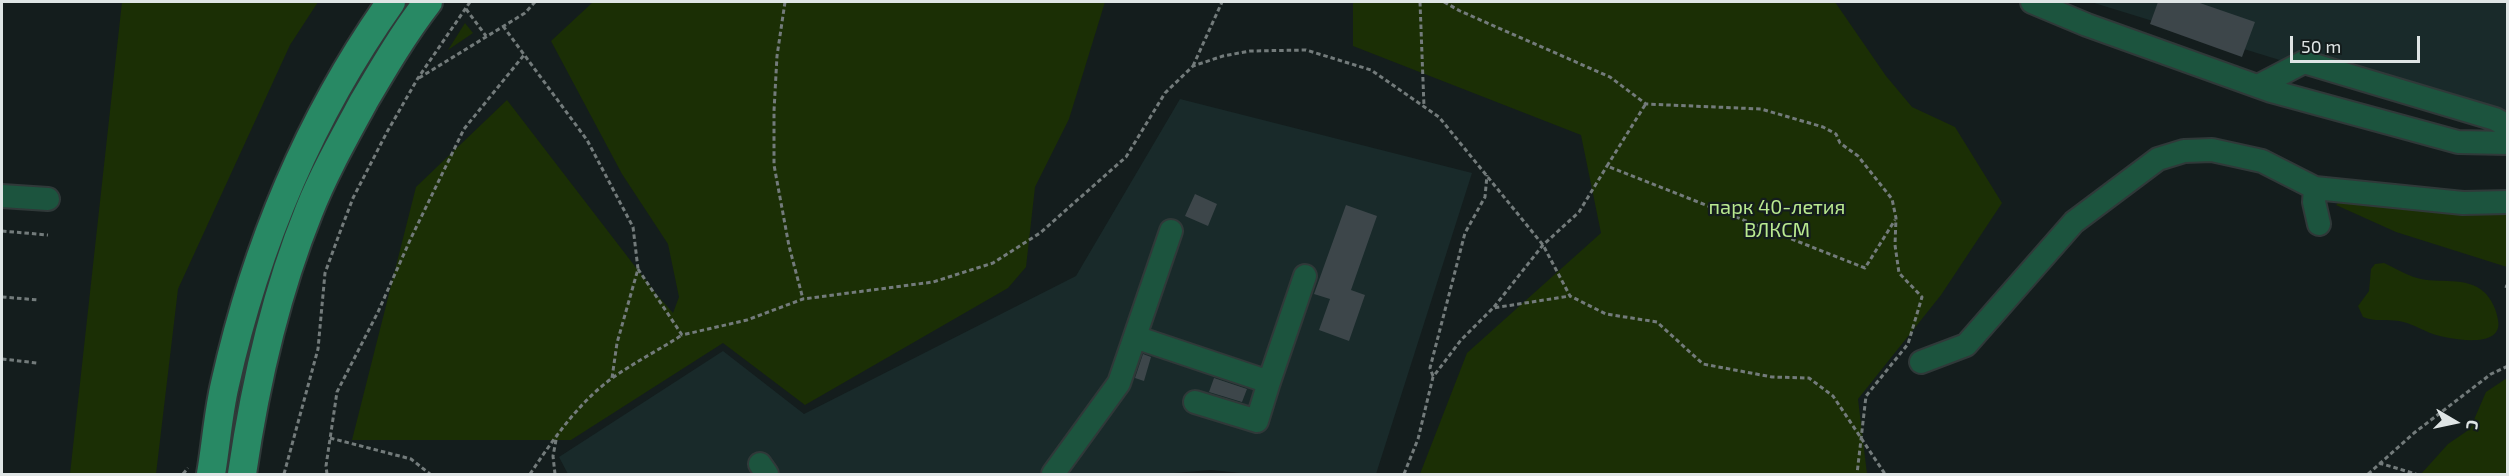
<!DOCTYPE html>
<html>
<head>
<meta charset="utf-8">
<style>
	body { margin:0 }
	#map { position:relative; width:2509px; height:476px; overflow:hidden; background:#141d1d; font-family:"Exo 2",sans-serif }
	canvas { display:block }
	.frame { position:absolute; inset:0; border:3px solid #dfe5e5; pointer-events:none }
	.north { position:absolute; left:2425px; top:392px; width:60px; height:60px; -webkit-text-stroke:4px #141d1d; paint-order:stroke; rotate:99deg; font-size:16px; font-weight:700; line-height:24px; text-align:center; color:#dfe5e5 }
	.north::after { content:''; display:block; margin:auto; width:21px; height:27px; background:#dfe5e5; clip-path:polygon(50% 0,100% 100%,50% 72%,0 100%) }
	.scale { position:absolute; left:2290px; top:36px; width:130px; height:27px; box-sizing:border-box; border:3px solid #dfe5e5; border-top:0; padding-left:8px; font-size:18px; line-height:21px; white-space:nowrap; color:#dfe5e5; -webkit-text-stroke:4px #141d1d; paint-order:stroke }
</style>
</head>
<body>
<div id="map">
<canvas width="2509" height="476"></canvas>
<div class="frame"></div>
<div class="north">С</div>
<div class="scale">50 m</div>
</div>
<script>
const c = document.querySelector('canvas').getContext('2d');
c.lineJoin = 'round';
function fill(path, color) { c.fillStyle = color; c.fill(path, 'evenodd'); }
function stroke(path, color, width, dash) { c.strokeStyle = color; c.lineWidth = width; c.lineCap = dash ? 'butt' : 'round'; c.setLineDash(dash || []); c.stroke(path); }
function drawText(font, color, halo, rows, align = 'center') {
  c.font = font + ' "Exo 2",sans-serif'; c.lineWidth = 4.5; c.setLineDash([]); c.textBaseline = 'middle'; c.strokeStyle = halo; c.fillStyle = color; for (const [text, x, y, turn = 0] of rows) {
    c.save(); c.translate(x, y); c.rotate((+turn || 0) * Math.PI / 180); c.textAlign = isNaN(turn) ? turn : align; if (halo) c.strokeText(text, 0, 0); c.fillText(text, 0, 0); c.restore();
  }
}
const built = new Path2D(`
	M2091 2H2507V113H2452Z
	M1180 99 1472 173 1376 474H1251L1211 470 1162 474H568L559 457 723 351 804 414 1076 276Z`);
const green = new Path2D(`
	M122 2H318L290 45 178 289 156 474H70Z
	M593 2H1105L1069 119 1035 187 1026 267 1008 288 805 405 723 343 571 440H352L416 187 507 100 657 295 673 313 679 297 668 244 622 174 551 41Z
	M1353 2H1835L1886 76 1912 107 1955 127 2002 203 1941 295 1858 399 1867 474H1420L1467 353 1601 233 1581 135 1353 46Z
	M465 23 473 33 448 50Z
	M2343 198 2507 211V267L2396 232 2336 205Z
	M2384 263C2395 268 2406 275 2417 278 2438 284 2467 276 2484 292 2491 298 2497 311 2498 320 2504 350 2448 339 2433 334 2422 330 2411 323 2399 321 2387 319 2375 322 2363 317L2358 306 2369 291 2371 269 2375 264Z
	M2507 378V474H2421L2448 444 2470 429 2486 392Z`);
const building = new Path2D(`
	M2158 2H2197L2255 22 2242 57 2150 24Z
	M1195 194 1217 204 1208 226 1185 216Z
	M1346 205 1377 216 1351 290 1365 295 1349 341 1319 330 1330 299 1314 294Z
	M1143 354 1151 357 1144 381 1135 378Z
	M1214 378 1247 389 1242 402 1209 392Z`);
const path = new Path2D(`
	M785 2 777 56 774 111V165L789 246 803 299
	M1420 2 1424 107
	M1444 2 1460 11 1610 77 1646 104 1761 109 1823 127 1836 134 1840 143 1858 156 1892 199 1896 218 1895 245 1899 273 1922 297 1908 344 1866 396 1857 474
	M466 9 486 36
	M503 26 587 140 633 227 638 269 617 343 612 378
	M1193 66 1222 2
	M419 78 525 13 535 2
	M1645 105 1607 166 1865 268 1895 220
	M2 231 48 235
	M638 269 682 335 747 320 803 299 933 282 993 263 1040 233 1126 157 1165 93 1193 66 1223 56 1250 51 1306 50 1371 70 1439 117 1543 245 1570 296 1606 314 1657 322 1703 364 1772 377 1809 378 1833 396 1885 474
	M2505 286 2508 287
	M2 297 39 300
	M1494 307 1543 245 1579 212 1607 166
	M2 359 37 363
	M1433 376 1430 368 1465 233 1485 197 1487 175
	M330 438 411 459 430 474
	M2379 463 2416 474
	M183 474 188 468
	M284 474 318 349 325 273 340 232 353 198 387 132 418 78 470 2
	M327 474 326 466 337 392 378 312 411 238 464 129 524 55
	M530 474C553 440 577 404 611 379 633 363 659 350 682 335
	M555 474 553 456 557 435
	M1404 474 1418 439 1433 377 1461 340 1493 308 1570 296
	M2368 474 2414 433 2491 374 2508 366`);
const minor = new Path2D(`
	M2032 2 2087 25 2271 91 2458 142 2508 143
	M2258 86 2304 62 2495 119 2508 126
	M2315 188 2314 202 2319 224
	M2 196 48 199
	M1135 337 1269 382 1305 276
	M1921 362 1966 345 2074 222 2158 159 2184 151 2212 150 2262 161 2315 188 2463 203 2508 202
	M1195 402 1257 421 1269 382
	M760 464 767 474
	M1053 474 1119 383 1171 231`);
const major = new Path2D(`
	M211 474C216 445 218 414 225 384 256 245 309 118 391 2
	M242 474C255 384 275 295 309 211 324 173 345 136 364 101 384 67 404 33 428 2`);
const parkNames = [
	["парк 40-летия",1777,207],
	["ВЛКСМ",1777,230]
];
fill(built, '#192a2a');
fill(green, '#1b2f05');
fill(building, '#3d464a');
stroke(minor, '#303939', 26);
stroke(major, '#303939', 32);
stroke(path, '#737b7b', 3, [4.5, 3]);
stroke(minor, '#1c543e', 22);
stroke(major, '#288964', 28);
drawText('20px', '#b9e990', '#141d1d', parkNames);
</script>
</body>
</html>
